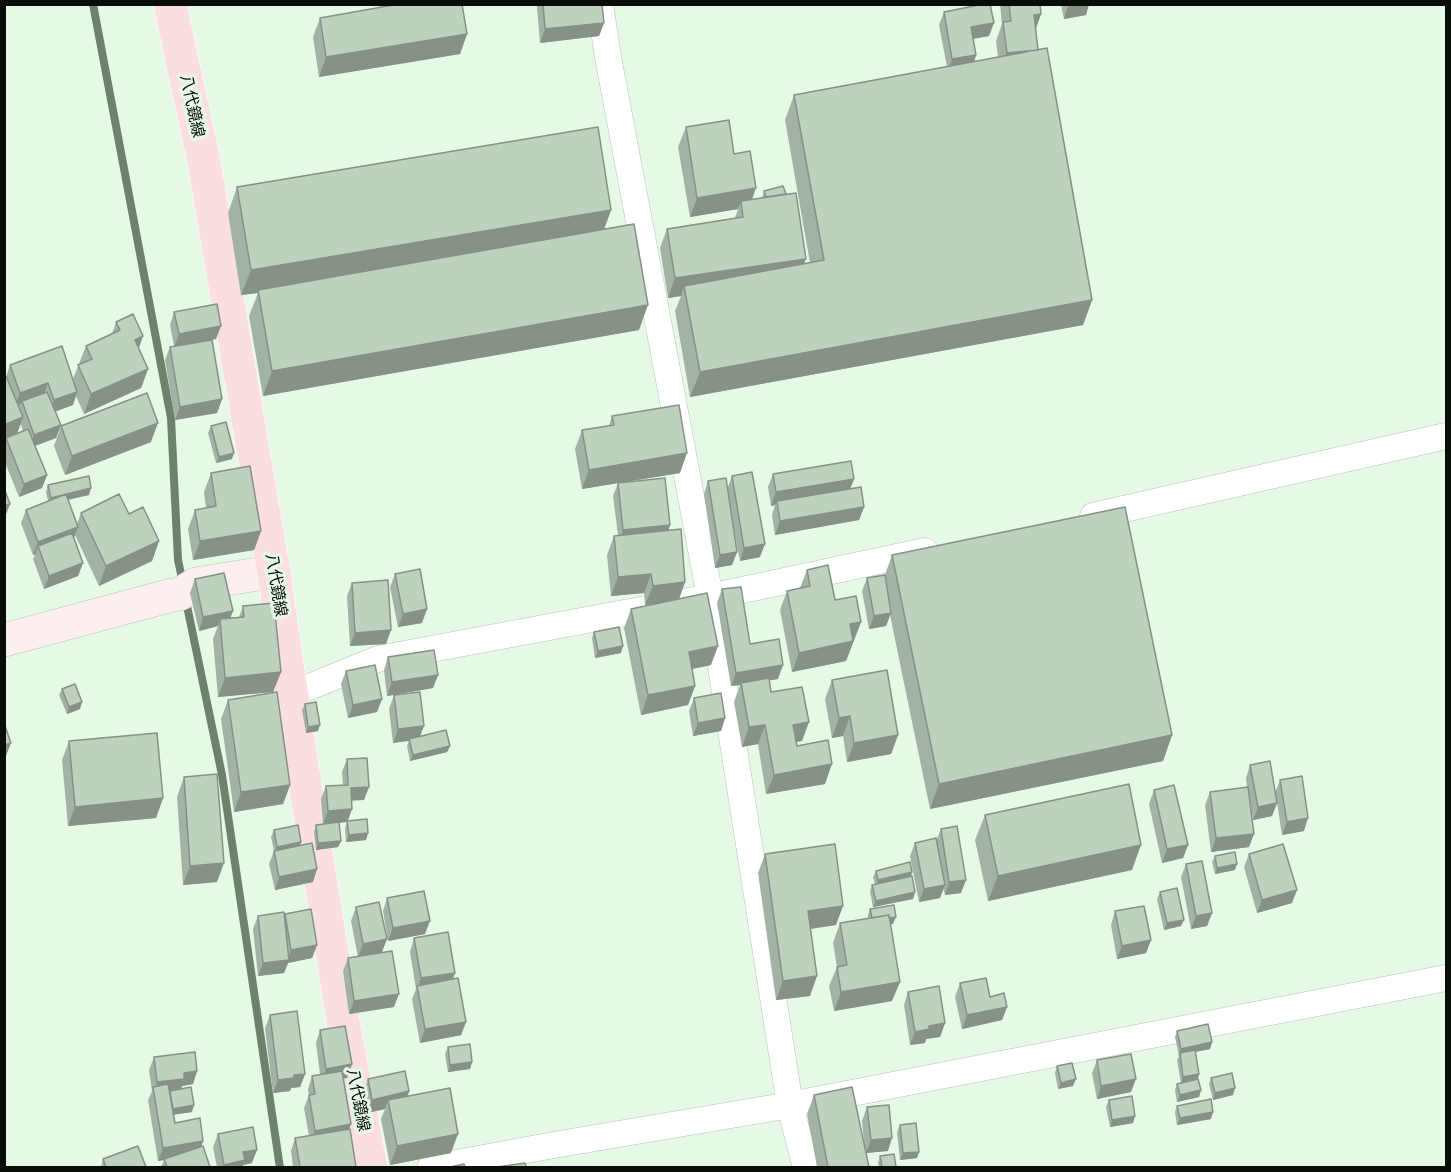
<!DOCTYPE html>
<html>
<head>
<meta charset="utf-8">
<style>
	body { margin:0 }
	#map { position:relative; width:1451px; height:1172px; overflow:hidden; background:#e6f8e6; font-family:Inter,sans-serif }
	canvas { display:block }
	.frame { position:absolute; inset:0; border:6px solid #080d08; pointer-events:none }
</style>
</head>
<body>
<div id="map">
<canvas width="1451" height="1172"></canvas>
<div class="frame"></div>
</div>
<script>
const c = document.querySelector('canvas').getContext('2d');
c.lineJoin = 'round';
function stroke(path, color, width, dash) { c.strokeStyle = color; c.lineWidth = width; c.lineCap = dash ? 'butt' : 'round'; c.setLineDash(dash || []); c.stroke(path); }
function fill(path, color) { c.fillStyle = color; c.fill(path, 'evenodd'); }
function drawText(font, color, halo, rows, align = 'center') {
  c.font = font + ' Inter,"Noto Sans JP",sans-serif'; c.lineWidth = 6; c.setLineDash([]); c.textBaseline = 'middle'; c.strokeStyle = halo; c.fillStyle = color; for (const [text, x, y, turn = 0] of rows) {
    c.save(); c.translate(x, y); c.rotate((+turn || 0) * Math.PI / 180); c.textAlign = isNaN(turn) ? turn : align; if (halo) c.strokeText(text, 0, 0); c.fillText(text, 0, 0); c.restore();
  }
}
const stream = new Path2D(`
	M93 4 171 418 178 560 183 583
	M186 601 222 775 280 1168`);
const street = new Path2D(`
	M600 4 608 57 710 597 790 1105 806 1168
	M1093 516 1446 436
	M292 694 378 659 710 597 925 551
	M430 1168 548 1146 790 1105 1446 978`);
const secondary = new Path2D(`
	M4 640 172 595 180 594 196 584 258 574 274 573`);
const primary = new Path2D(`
	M170 4 204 162 274 573 299 746 344 1027 371 1168`);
const wall = new Path2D(`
	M538 4H602L604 23 599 36 540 43 537 7Z
	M1000 4H1040L1041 14 1036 29 1038 50 1092 300 1083 325 690 397 675 311 681 296 668 298 660 248 667 229 735 218 738 209 690 217 678 147 686 127 734 154 752 200 762 198 764 191 804 264 810 263 785 120 794 95 947 67 939 25 944 12 989 36 973 39 976 55 974 62 998 57 996 41 1002 24Z
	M1061 4H1089L1086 15 1064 19Z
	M320 18 467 34 460 54 319 77 313 37Z
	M237 187 611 210 604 229 639 330 263 396 249 316 258 293 241 295 228 213Z
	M174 312 216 339 205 341 222 399 217 413 175 420 165 360 170 347 174 346 170 325Z
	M116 322 143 336 139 348 148 369 141 388 84 414 76 396 73 405 55 411 61 425 56 438 35 446 47 475 42 488 19 497 4 460V376L6 377 10 365 73 379 86 346 112 334ZM21 424 23 431 17 433Z
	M612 416 680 473 618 483 670 525 668 531 685 582 679 599 711 665 692 669 695 686 688 705 641 715 624 628 631 609 654 604 645 605 644 593 611 596 607 555 614 536 618 535 613 496 618 483 582 489 575 449 582 430 609 426Z
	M61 426 151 442 65 475 54 446Z
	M211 426 232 459 216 463 208 433Z
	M211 473 261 531 254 550 193 560 188 529 195 510 206 508 204 492Z
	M773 474 854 479 850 489 864 507 859 520 775 535 772 515 775 505 771 506 768 487Z
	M732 476 760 557 740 561 733 525 737 552 732 565 715 568 704 494 708 481 728 487Z
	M48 485 89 495 68 500 77 524 81 513 129 514 159 541 152 561 99 586 75 535 74 538 83 563 78 576 44 589 33 559 35 555H33L21 523 26 510 48 501 46 492Z
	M892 555 1172 735 1163 761 930 809 890 615 886 626 869 629 862 591 867 578 885 575Z
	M807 570 835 600 861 622 846 661 792 672 780 610 787 591 800 588Z
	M395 574 422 623 398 627 390 587Z
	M195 579 230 618 239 617 243 606 281 672 273 692 218 697 213 639 218 626 199 631 190 593Z
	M352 583 386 644 350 646 347 596Z
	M722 589 750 644 778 679 769 680 771 692 802 741 796 742 797 746 825 784 766 794 758 744 742 747 734 702 740 685 731 686 717 603Z
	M594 632 621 653 595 658 592 638Z
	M388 657 438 675 433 688 387 696 384 670Z
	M346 671 382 699 377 712 348 718 341 684Z
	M832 680 898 735 891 754 847 762 843 736 832 738 825 699Z
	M62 689 80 709 67 714 59 695Z
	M394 695 420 736 450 746 447 752 410 761 407 746 409 741 393 743 389 709Z
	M694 698 725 718 721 731 693 736 689 711Z
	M228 700 290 785 283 804 234 812 221 719Z
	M305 704 318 731 306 733 302 710Z
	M69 741 163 798 156 818 68 826 62 760Z
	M347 759 364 800H352V809L348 821 368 833 366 840 346 842 345 828 347 822 339 823 341 841 338 847 316 850 314 832 316 825 333 823 323 824 321 799 326 786 343 785 342 772Z
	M1250 765 1275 793 1280 780 1304 831 1282 835 1277 803 1272 816 1253 820 1250 802 1249 847 1211 852 1205 805 1210 792 1247 787 1246 778Z
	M184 777 217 882 183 885 177 797Z
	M1154 790 1188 845 1183 858 1162 863 1149 804Z
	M985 815 1132 870 988 901 975 840Z
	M941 829 961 893 945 895 943 888 940 898 919 902 910 856 915 843 936 841Z
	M274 830 301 842 300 846 313 882 275 890 269 864 274 851 271 837Z
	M765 854 836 925 811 929 810 996 776 1000 758 873Z
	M1249 854 1292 903 1257 913 1244 867Z
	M1215 856 1235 870 1215 874 1212 862Z
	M1186 864 1212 913 1207 926 1191 929 1181 877Z
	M876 871 912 872 911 876 915 892 913 899 873 907 870 891 872 885 875 884 873 877Z
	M1160 892 1181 926 1164 930 1157 899Z
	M387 898 425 934 388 941 383 911Z
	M356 907 382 952 369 955 394 1007 349 1014 343 971 348 958 358 957 351 921Z
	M870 909 893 924H890L892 1001 834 1011 829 986 837 967 833 943 840 923 868 918V915Z
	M1115 911 1151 940 1146 953 1117 959 1111 925Z
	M285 914 317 945 312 958 288 963 284 973 258 976 253 929 258 916H284Z
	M414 938 455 973 453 979 466 1022 461 1035 420 1043 412 999 416 989 410 952Z
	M960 983 990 997 1007 1007 1002 1020 962 1029 955 997Z
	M908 992 945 1023 940 1037 926 1039 925 1043 910 1045 904 1005Z
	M270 1015 305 1074 300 1087 291 1088 290 1091 273 1093 265 1028Z
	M320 1030 352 1064 347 1078H343L349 1130 356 1167H293L291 1151 295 1138 309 1136 304 1108 309 1095 308 1089 312 1076 320 1074 316 1043Z
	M1177 1031 1212 1042 1210 1049 1195 1052 1199 1074 1198 1079 1201 1090 1199 1097 1177 1102 1175 1090 1177 1084 1181 1083 1177 1060 1179 1056 1175 1037Z
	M448 1047 472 1062 470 1069 448 1072 445 1054Z
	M154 1057 197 1071 193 1084 182 1086 181 1089 192 1112 173 1115 175 1123 203 1141 201 1147 210 1167H161L164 1160 158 1161 148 1100 152 1091 149 1070Z
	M1097 1060 1131 1092 1097 1099 1092 1073Z
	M1057 1066 1073 1086 1058 1089 1055 1073Z
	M1211 1078 1233 1095 1213 1100 1209 1084Z
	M368 1079 409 1091 408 1096 451 1153 390 1165 381 1119 385 1109 367 1113 363 1093Z
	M814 1095 865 1151 862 1121 867 1107 888 1151 866 1153 869 1167H817L807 1114Z
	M1109 1100 1135 1116 1133 1123 1110 1127 1106 1107Z
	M1177 1106 1211 1119 1177 1125 1175 1112Z
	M900 1125 919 1152 917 1158 900 1160 897 1132Z
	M218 1134 252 1163 243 1165 242 1167H217L213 1147Z
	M880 1156 896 1167H879L878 1163Z
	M103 1159 146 1167H101Z`);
const shadedWall = new Path2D(`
	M1075 4H1089L1086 15 1064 19 1068 6Z
	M1041 14 1034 33V15Z
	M604 23 599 36 540 43 545 29Z
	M994 23 989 36 966 40 971 27Z
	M467 34 460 54 319 77 326 57Z
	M1038 50 999 73 1007 53Z
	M976 55 972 68 948 73 952 59Z
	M756 188 749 208 741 201 738 209 690 217 697 198Z
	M611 210 602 235 258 290V293L241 295 251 270Z
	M806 259 798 278 684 286 681 296 668 298 675 278Z
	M1092 300 1083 325 690 397 700 372Z
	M648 305 639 330 263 396 272 371Z
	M221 326 216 339 174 347 179 334Z
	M143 336 136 355 135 340Z
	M148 369 141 388 84 414 91 394Z
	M48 383 43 396 22 401 21 404 15 406 20 393Z
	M77 392 73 405 49 414 54 400Z
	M222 399 217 413 175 420 180 407Z
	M23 417 16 436 6 438 4 441V425Z
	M158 423 151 442 65 475 72 456Z
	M61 425 56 438 29 448 34 435Z
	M234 453 232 459 216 463 219 457Z
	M687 453 680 473 582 489 589 470Z
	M47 475 42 488 19 497 24 484Z
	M854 479 849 492 777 501 775 505 771 506 776 492Z
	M91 488 89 495 48 504 51 498Z
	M10 504 5 517 4 518V506Z
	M864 507 859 520 775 535 780 521Z
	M670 525 666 538 618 543 623 530Z
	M78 527 73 540 38 546 35 555H33L38 542Z
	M261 531 254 550 193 560 200 541Z
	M159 541 152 561 99 586 106 566Z
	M765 544 760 557 740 561 744 548Z
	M737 552 732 565 715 568 720 555Z
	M83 563 78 576 44 589 49 576Z
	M651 574 644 593 611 596 618 577Z
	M685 582 678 602 645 605 653 586Z
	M427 609 422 623 398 627 403 614Z
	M233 611 228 624 220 619 218 626 199 631 203 617Z
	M891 613 886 626 869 629 874 616Z
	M861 622 846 661 792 672 799 653 850 624Z
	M391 630 386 644 350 646 355 633Z
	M623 646 621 653 595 658 598 651Z
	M718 646 711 665 682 671 689 652Z
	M783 665 778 679 741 685V683L740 685 731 686 736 673Z
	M281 672 273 692 218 697 225 678Z
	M438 675 433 688 387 696 392 682Z
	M695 686 688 705 641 715 648 695Z
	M382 699 377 712 348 718 353 705Z
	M82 702 80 709 67 714 69 707Z
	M850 716 843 736 832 738 839 718Z
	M725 718 721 731 693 736 698 723Z
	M809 722 802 741 786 744 793 725Z
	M320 725 318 731 306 733 308 727Z
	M765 725 758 744 742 747 749 727Z
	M424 726 419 739 393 743 398 729Z
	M898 735 891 754 847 762 854 743Z
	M1172 735 1163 761 930 809 939 784Z
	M11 743 4 761V745Z
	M450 746 447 752 410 761 413 755Z
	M832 764 825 784 766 794 774 775Z
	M290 785 283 804 234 812 241 792Z
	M369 787 364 800 346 801 351 788Z
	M163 798 156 818 68 826 75 807Z
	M1277 803 1272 816 1253 820 1258 807Z
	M352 809 347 822 323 824 328 811Z
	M1308 818 1304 831 1282 835 1287 822Z
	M368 833 366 840 346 842 349 835Z
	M1254 834 1249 847 1211 852 1216 838Z
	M341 841 338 847 316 850 318 843Z
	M301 842 299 849 274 853 277 847Z
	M1141 845 1132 870 988 901 998 876Z
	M1188 845 1183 858 1162 863 1167 849Z
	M224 863 217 882 183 885 190 866Z
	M1237 864 1235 870 1215 874 1217 868Z
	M317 869 313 882 275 890 279 877Z
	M912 872 910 879 876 887 878 880Z
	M966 880 961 893 945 895 949 882Z
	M945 885 940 898 919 902 924 889Z
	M1297 890 1292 903 1257 913 1262 900Z
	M915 892 913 899 873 907 876 901Z
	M843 906 836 925 801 930 808 911Z
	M1212 913 1207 926 1191 929 1196 916Z
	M896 917 893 924 870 928 872 921Z
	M1184 920 1181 926 1164 930 1167 923Z
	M430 921 425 934 388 941 393 928Z
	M387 939 382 952 358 957 363 944Z
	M1151 940 1146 953 1117 959 1122 946Z
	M317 945 312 958 288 963 284 973 258 976 263 963 288 960 291 950Z
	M455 973 450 986 418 988 421 978Z
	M817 976 810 996 776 1000 783 981Z
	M900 982 892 1001 834 1011 841 992Z
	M399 994 394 1007 349 1014 354 1001Z
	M1007 1007 1002 1020 962 1029 967 1015Z
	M466 1022 461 1035 420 1043 425 1029Z
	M945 1023 940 1037 926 1039 925 1043 910 1045 915 1032 929 1026Z
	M1212 1042 1210 1049 1180 1055V1053L1178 1056 1181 1049Z
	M472 1062 470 1069 448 1072 450 1065Z
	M352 1064 347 1078 322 1082 326 1069Z
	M197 1071 193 1084 182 1086 180 1092 154 1091 157 1082 184 1073Z
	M305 1074 300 1087 291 1088 290 1091 273 1093 278 1080 294 1075Z
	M1199 1074 1197 1081 1181 1084 1183 1077Z
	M1076 1079 1073 1086 1058 1089 1061 1083Z
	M1136 1079 1131 1092 1097 1099 1101 1086Z
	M1235 1088 1233 1095 1213 1100 1215 1093Z
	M1201 1090 1199 1097 1177 1102 1180 1095Z
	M409 1091 405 1104 388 1100 385 1109 367 1113 372 1100Z
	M194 1105 192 1112 170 1115 173 1109Z
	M1213 1112 1211 1119 1177 1125 1180 1118Z
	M1135 1116 1133 1123 1110 1127 1112 1120Z
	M351 1124 346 1138 310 1144 315 1131Z
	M458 1134 451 1153 390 1165 397 1146Z
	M892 1138 888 1151 866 1153 871 1140Z
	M203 1141 199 1154 158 1161 163 1148Z
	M257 1150 252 1163 243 1165 242 1167H222L224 1165 243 1152Z
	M919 1152 917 1158 900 1160 903 1153Z`);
const building = new Path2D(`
	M399 4H462L467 34 326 57 320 18Z
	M543 4H602L604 23 545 29Z
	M984 4H990L994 23 971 27 976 55 952 59 944 12Z
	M1009 4H1040L1041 14 1034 15 1038 50 1007 53 1003 22 1011 21Z
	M1047 48 1092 300 700 372 684 286 824 260 794 95Z
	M729 120 734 154 750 151 756 188 697 198 686 127Z
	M598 127 611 210 251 270 237 187Z
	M783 186 786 194 766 197 764 191Z
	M796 193 806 259 675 278 667 229 743 217 741 201Z
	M634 224 648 305 272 371 258 290Z
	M217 304 221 326 179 334 174 312Z
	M133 314 143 336 135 340 148 369 91 394 78 365 92 359 86 346 120 330 116 322Z
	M212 340 222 399 180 407 170 347Z
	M62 346 77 392 54 400 48 383 20 393 10 365Z
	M4 376H6L23 417 4 425Z
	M47 392 61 425 34 435 22 401Z
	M147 393 158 423 72 456 61 426Z
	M679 405 687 453 589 470 582 430 614 425 612 416Z
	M226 422 234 453 219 457 211 426Z
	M28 429 47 475 24 484 6 438Z
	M851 461 854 479 776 492 773 474Z
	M250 466 261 531 200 541 195 510 216 506 211 473Z
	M752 472 765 544 744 548 732 476Z
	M89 476 91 488 51 498 48 485Z
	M665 478 670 525 623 530 618 483Z
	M726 478 737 552 720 555 708 481Z
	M861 487 864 507 780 521 777 501Z
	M4 488 10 504 4 506Z
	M66 494 78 527 38 542 26 510Z
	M119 494 129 514 143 507 159 541 106 566 81 513Z
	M1125 507 1172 735 939 784 892 555Z
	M681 529 685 582 653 586 651 574 618 577 614 536Z
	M72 533 83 563 49 576 38 546Z
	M828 565 835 600 856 596 861 622 850 624 853 641 799 653 787 591 810 586 807 570Z
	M420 569 427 609 403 614 395 574Z
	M224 573 233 611 203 617 195 579Z
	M885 575 891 613 874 616 867 578Z
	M388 580 391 630 355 633 352 583Z
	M741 587 750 644 779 639 783 665 736 673 722 589Z
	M707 593 718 646 689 652 695 686 648 695 631 609Z
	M274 603 281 672 225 678 220 619 244 617 243 606Z
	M619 627 623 646 598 651 594 632Z
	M434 650 438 675 392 682 388 657Z
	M375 665 382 699 353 705 346 671Z
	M887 670 898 735 854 743 850 716 839 718 832 680Z
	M769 678 771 692 802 687 809 722 793 725 797 746 828 740 832 764 774 775 765 725 749 727 741 683Z
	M75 684 82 702 69 707 62 689Z
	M277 692 290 785 241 792 228 700Z
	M420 692 424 726 398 729 394 695Z
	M721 693 725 718 698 723 694 698Z
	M316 702 320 725 308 727 305 704Z
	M4 723 11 743 4 745Z
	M446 730 450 746 413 755 409 739Z
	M157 733 163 798 75 807 69 741Z
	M367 758 369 787 351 788 352 809 328 811 326 786 348 785 347 759Z
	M1270 761 1277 803 1258 807 1250 765Z
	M217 774 224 863 190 866 184 777Z
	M1302 776 1308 818 1287 822 1280 780Z
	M1129 784 1141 845 998 876 985 815Z
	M1174 785 1188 845 1167 849 1154 790Z
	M1248 787 1254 834 1216 838 1210 792Z
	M367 819 368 833 349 835 347 821Z
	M339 822 341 841 318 843 316 825Z
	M298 825 301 842 277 847 274 830Z
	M957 826 966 880 949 882 941 829Z
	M936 838 945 885 924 889 915 843Z
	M312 843 317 869 279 877 274 851Z
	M835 844 843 906 808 911 817 976 783 981 765 854Z
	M1283 844 1297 890 1262 900 1249 854Z
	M1235 852 1237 864 1217 868 1215 856Z
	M1202 861 1212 913 1196 916 1186 864Z
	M910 862 912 872 878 880 876 871Z
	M912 876 915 892 876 901 872 885Z
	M1177 888 1184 920 1167 923 1160 892Z
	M424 891 430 921 393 928 387 898Z
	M379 902 387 939 363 944 356 907Z
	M894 905 896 917 889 918V915L872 918 870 909Z
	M1144 906 1151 940 1122 946 1115 911Z
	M311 909 317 945 291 950 285 914Z
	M284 912 289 960 263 963 258 916Z
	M889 915 900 982 841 992 837 967 847 965 840 923Z
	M448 932 455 973 421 978 414 938Z
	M392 951 399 994 354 1001 348 958Z
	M458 978 466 1022 425 1029 417 986Z
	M986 978 990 997 1004 993 1007 1007 967 1015 960 983Z
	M939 986 945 1023 929 1026V1029L915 1032 908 992Z
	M297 1011 305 1074 294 1075V1078L278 1080 270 1015Z
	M1208 1024 1212 1042 1181 1049 1177 1031Z
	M345 1026 352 1064 326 1069 320 1030Z
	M470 1044 472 1062 450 1065 448 1047Z
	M1195 1050 1199 1074 1183 1077 1180 1053Z
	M195 1052 197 1071 184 1073V1079L157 1082 154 1057Z
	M1131 1054 1136 1079 1101 1086 1097 1060Z
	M1072 1063 1076 1079 1061 1083 1057 1066Z
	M342 1071 351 1124 315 1131 309 1095 315 1094 312 1076Z
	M405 1071 409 1091 372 1100 368 1079Z
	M1232 1073 1235 1088 1215 1093 1211 1078Z
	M1198 1079 1201 1090 1180 1095 1177 1084Z
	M168 1084 175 1123 200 1118 203 1141 163 1148 153 1087Z
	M191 1087 194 1105 173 1109 170 1091Z
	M852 1087 869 1167H828L814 1095Z
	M450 1088 458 1134 397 1146 388 1100Z
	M1132 1096 1135 1116 1112 1120 1109 1100Z
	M1211 1099 1213 1112 1180 1118 1177 1106Z
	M889 1105 892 1138 871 1140 867 1107Z
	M916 1123 919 1152 903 1153 900 1125Z
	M253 1127 257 1150 243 1152 245 1160 224 1165 218 1134Z
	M350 1129 356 1167H300L295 1138Z
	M138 1146 146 1167H106L103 1159Z
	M203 1146 210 1167H167L164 1159Z
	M894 1154 896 1167H882L880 1156Z
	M525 1163 526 1167H497Z
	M464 1164 465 1167H450Z`);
const streetNames = [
	["八代鏡線",192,106,78],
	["八代鏡線",276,585,81],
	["八代鏡線",358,1100,79]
];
stroke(stream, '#6e806e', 8);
stroke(street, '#b2c4b2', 27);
stroke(secondary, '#b2c4b2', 34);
stroke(primary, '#fff', 34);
stroke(street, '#fff', 26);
stroke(secondary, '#fdefef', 33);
stroke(primary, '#fbdfdf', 33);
fill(wall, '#a3b3a3');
fill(shadedWall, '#859285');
fill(building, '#bed0be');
stroke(building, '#859285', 1.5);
drawText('16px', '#080d08', '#e6f8e6', streetNames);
</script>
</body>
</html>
